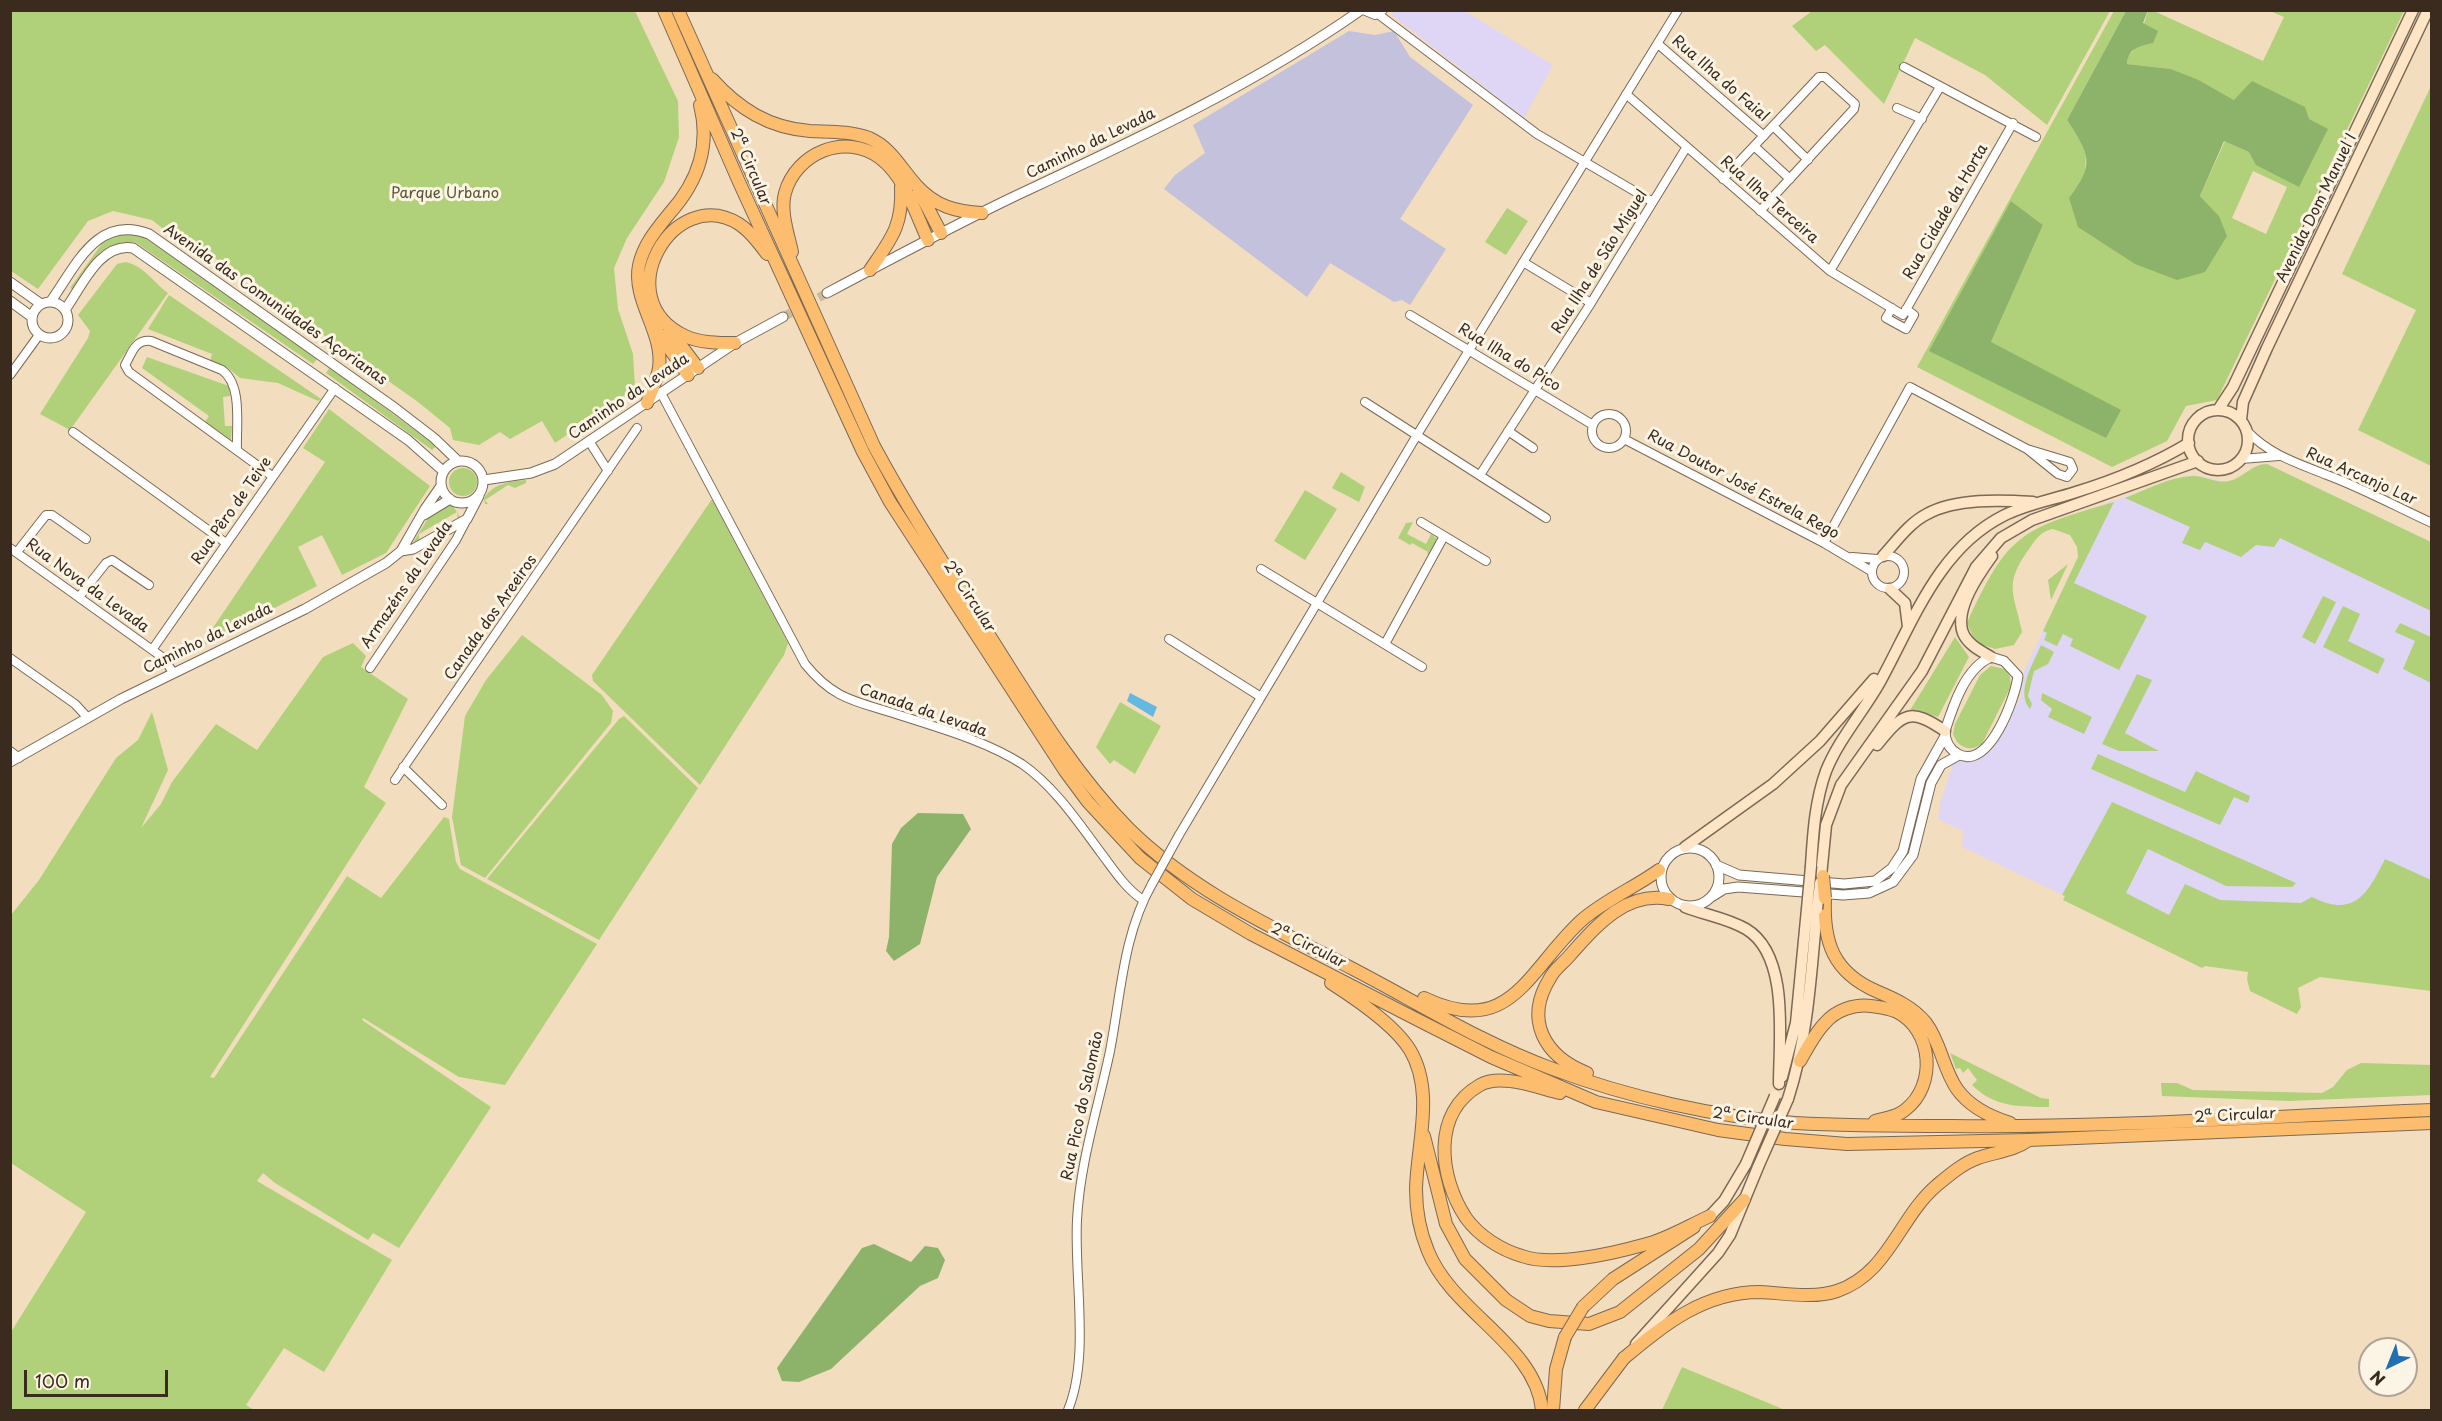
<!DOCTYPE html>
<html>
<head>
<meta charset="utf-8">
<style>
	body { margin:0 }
	#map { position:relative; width:2442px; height:1421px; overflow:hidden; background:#f2ddbf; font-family:"Playpen Sans",sans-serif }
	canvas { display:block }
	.frame { position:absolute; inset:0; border:12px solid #3b2a1e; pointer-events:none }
	.north { position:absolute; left:2358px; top:1337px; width:60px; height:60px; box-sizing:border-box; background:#fcf5e5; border:2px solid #afa495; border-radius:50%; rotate:223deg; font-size:16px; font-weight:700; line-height:24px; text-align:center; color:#3b2a1e }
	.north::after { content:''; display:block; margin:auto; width:21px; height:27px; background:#1f6fb2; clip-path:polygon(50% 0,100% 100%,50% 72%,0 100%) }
	.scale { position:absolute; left:24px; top:1370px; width:144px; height:27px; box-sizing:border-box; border:3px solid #3b2a1e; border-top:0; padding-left:8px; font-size:18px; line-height:21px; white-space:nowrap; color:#3b2a1e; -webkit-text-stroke:4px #fcf5e5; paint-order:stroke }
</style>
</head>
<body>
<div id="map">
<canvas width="2442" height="1421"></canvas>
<div class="frame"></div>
<div class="north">N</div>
<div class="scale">100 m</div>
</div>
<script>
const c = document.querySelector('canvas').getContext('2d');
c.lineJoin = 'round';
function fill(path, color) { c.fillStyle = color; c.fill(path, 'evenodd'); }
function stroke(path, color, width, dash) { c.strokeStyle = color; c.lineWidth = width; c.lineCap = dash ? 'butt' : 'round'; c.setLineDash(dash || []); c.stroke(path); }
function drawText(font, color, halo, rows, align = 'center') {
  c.font = font + ' "Playpen Sans",sans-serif'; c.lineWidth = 6; c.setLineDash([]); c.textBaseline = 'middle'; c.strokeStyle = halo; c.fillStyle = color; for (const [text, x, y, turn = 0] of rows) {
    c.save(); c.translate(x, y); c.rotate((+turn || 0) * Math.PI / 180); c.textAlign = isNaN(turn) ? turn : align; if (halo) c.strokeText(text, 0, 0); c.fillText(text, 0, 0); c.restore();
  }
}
const built = new Path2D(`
	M1391 11H1465L1553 65 1524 118 1394 17Z
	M2267 464 2431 542V986L2197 959 1962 847 1963 831 1938 819 1940 804 1954 761H1976L1992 750 2021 696 2024 671 2104 504 2183 477 2194 475 2226 482 2237 479 2256 466Z`);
const industrial = new Path2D(`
	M1349 31 1375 35 1394 31 1410 57 1473 105 1400 219 1446 249 1410 305 1402 300 1394 302 1330 263 1307 297 1164 189 1175 175 1205 153 1193 125Z`);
const green = new Path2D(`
	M10 11H635L678 101 679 137 664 182 627 238 614 268 618 309 633 354 635 388 555 443 542 421 510 439 500 432 479 445 453 440 450 428 418 402 184 236 176 239 152 220 113 211 88 221 38 289 11 271Z
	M1812 11H2110L2047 125 1985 75 1915 38 1884 104 1825 45 1816 51 1792 26Z
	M2114 11H2126L2067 120 2086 149 2085 177 2219 216 2200 196 2225 141 2249 152 2234 100 2197 79 2171 69 2127 64 2128 57 2137 46 2148 11H2154L2263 61 2284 17 2270 11H2404L2217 400 2186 406 2167 441 2112 467 1917 367ZM2253 171 2287 187 2266 234 2232 218ZM2011 201 2043 225 1991 342Z
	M2431 86V466L2358 430 2416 310 2342 274Z
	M1507 208 1528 221 1506 255 1485 242Z
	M120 233 142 236 318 358 313 364 135 242C99 240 91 263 74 290L70 288 103 242Z
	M126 262C144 266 153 282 168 293L70 430 40 414 88 338 90 331 78 315 117 264Z
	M169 295 321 399 318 401 278 383 240 378 228 368 210 361 212 354 148 329Z
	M147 357 229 386 230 396 223 397 225 426H232L231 440 205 422 209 416 142 368Z
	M330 367 436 446 432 450 326 373Z
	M329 409 430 486 386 553 342 575 322 535 298 547 317 586 200 647 325 462 303 448Z
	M2267 464 2431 542V611L2280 538 2274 547 2256 545 2241 557 2205 542 2200 550 2182 543 2190 527 2125 498C2146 490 2169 477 2192 476 2204 475 2216 484 2229 481 2243 478 2252 464 2267 464Z
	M449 482a14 14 0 1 1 28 0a14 14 0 1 1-28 0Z
	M1341 472 1365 487 1359 502 1332 488Z
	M526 480V483L515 488 508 485 485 500 488 504H485L484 498C494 483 509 482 526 480Z
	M1305 490 1337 509 1305 560 1274 541Z
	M712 499 788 643 784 655 700 785 593 681 592 675Z
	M2114 502 2074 583 2147 616 2119 670 2070 646 2073 639 2063 634 2057 646 2044 640 2047 633 2043 631 2078 557 2077 547 2070 535 2053 529C2041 531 2036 539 2029 549 2003 585 2014 592 2022 632L2014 645 1995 649 1975 642 1967 623C2008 533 2021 529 2114 502Z
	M442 506H453L460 517 458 519 457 512 419 534V542L411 546 430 515Z
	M1413 522 1407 534 1426 544 1431 534 1436 538 1438 543 1432 553 1427 554 1428 552 1412 543 1410 545 1398 538 1406 523Z
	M2068 564 2051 600 2048 580Z
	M2323 596 2336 602 2315 644 2302 637Z
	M2343 606 2360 614 2348 641 2385 659 2378 674 2323 647Z
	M2400 623 2431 637V683L2403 669 2415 641 2395 632Z
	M522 635 602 695 613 711 611 723 485 878 461 865 452 817 465 716 486 680Z
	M1955 637 1969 657 1938 717 1917 710 1909 712Z
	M353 643 366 656 361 667 408 699 364 787 386 803 210 1077 214 1078 347 876 381 898 444 817 449 819 456 862 460 869 597 944 505 1085 459 1077 363 1018 362 1020 491 1107 399 1248 373 1233 368 1240 275 1183 263 1173 257 1181 392 1260 324 1372 284 1348 246 1405 254 1410H11V1332L86 1212 11 1163V915L39 880 116 758 138 740 152 712 168 770 141 828 161 804 172 782 216 724 257 750 323 657Z
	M2041 645 2054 652 2048 664 2034 671 2028 696 2032 704 2030 709C2015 692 2034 662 2041 645Z
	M1991 666 2005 669 2010 677 2011 686 1982 744C1973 750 1965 750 1957 742L1953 734 1955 724 1980 675Z
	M2137 674 2152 680 2125 733 2159 751H2119L2102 744Z
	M2042 693 2092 717 2084 734 2048 717 2052 709 2041 700Z
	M1120 702 1161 726 1135 774 1114 760 1110 764 1096 747Z
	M624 716 698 788 599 940 487 879 619 719Z
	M2098 754 2185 792 2196 771 2250 796 2248 803 2234 797 2220 825 2091 769Z
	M2112 802 2296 883 2292 887 2226 886 2148 849 2126 893 2169 915 2185 884 2220 900 2301 903 2312 897C2354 918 2367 895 2385 859L2431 880V991L2320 977 2298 988 2301 1007 2297 1014 2250 991 2247 979 2248 972 2205 966 2202 968 2063 900 2065 896 2062 895Z
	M1950 1053 2041 1098 2049 1099V1107C2019 1107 1994 1107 1972 1085L1977 1080 1968 1068 1963 1073 1960 1068 1956 1069Z
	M2361 1063 2431 1065V1095L2289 1101 2162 1096 2161 1083H2177L2193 1090 2322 1093 2333 1087 2347 1070Z
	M1682 1367 1785 1410H1662Z`);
const forest = new Path2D(`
	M2148 10 2143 23 2158 31 2153 43C2140 46 2128 48 2127 64L2171 69 2197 79 2234 100 2252 81 2305 107 2309 119 2328 129 2299 187 2256 165 2249 152 2224 141 2200 196 2219 216 2227 236 2205 272 2177 280 2135 264 2078 227 2069 198C2095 164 2090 155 2067 120L2126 11Z
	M2011 201 2043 225 1991 342 2121 410 2106 438 1929 351Z
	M918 813 963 814 971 829 937 877 920 944 894 961 886 951 889 937 892 844 901 828Z
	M874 1244 911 1262 925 1246 938 1248 945 1260 938 1278 920 1286 831 1369 799 1382 782 1381 777 1368 862 1248Z`);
const water = new Path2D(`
	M1130 693 1157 707 1153 717 1127 701Z`);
const tertiaryTunnel = new Path2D(`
	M783 317 827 293`);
const minor = new Path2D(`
	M1363 10 1375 15 1383 10
	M1378 14 1537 134 1653 202
	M1658 44 1764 136
	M1904 67 2036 137
	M1626 94 1830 271 1903 315 2013 123
	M1897 108 1922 119
	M1773 126 1808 160
	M1754 146 1790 179
	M1723 179 1819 77H1825L1855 104 1854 109 1760 211
	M1523 262 1591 303
	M1830 271 1940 87
	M1892 308 1886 318 1906 329 1914 315 1906 309
	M1410 315 1593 425
	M10 375 39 335
	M661 393 805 664C835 701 857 701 899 715 939 728 986 741 1022 764 1054 786 1078 822 1101 853 1114 870 1125 888 1143 900
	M1365 402 1546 518
	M1592 431a17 17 0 1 1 34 0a17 17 0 1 1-34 0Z
	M1508 431 1533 448
	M2247 431C2270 455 2297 463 2327 475 2362 488 2397 507 2432 523
	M73 432 226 543
	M1624 439 1824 543 1871 571
	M589 441 608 471
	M237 450C236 426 243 385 222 370L151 341C135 339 132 353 125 365L129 372 272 476
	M2241 459 2279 456
	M1480 475 1591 303 1686 148
	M1421 522 1486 561
	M1824 543 1910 387 2027 449 2058 474 2067 477 2073 469 2070 462 2027 449
	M10 548 162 657 173 672
	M17 552 46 515H52L86 539
	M1872 572a16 16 0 1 1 32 0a16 16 0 1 1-32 0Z
	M1852 557 1877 559
	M1261 569 1422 667
	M79 597 106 563 112 560 149 585
	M1169 639 1261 697
	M1385 644 1444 536
	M152 650 335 388
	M10 658 75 704 88 718
	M370 668 456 540 467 519
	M10 751 19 758
	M403 767 442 805
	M395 780 637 428
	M1179 835 1417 435 1678 10
	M1068 1410C1090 1357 1074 1278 1077 1220 1080 1162 1098 1108 1110 1051 1121 994 1123 935 1152 884`);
const tertiary = new Path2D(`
	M10 282 41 304
	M827 293C887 261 947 229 1009 199 1130 142 1251 87 1361 10
	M10 301 32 317
	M51 301C76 266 97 214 149 234L395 408 434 438 458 461
	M32 320a18 18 0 1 1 36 0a18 18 0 1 1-36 0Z
	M65 310C82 286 100 242 133 248L408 440 443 471
	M441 482a21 21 0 1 1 42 0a21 21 0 1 1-42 0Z
	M484 480 531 473 555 464 735 343 783 317
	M424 515 450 499
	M401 551 413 549 467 519 479 496
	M1991 657 2004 661 2018 676C2015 699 1989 771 1958 754 1949 749 1945 741 1945 731 1953 706 1965 668 1991 657Z
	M10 762 121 699 305 609 386 563 401 551 425 509 441 486
	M1661 877a29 29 0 1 1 58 0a29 29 0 1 1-58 0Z
	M1716 865 1739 875 1844 884 1875 881 1892 868 1903 851 1921 779 1945 736
	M1713 896 1724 889 1738 887 1843 895 1869 893 1893 882 1913 855 1931 783 1941 765 1959 755`);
const secondary = new Path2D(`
	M2218 410 2233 387 2413 10
	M2188 440a30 30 0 1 1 60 0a30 30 0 1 1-60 0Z
	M2241 420 2243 402 2267 348 2428 10
	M1883 556C1896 542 1909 523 1927 514 1956 498 2001 500 2033 502
	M1890 589 1905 603 1908 627
	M1991 657C1981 651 1968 645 1963 633 1954 609 1979 574 1992 556
	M1877 745C1903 713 1910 707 1945 731
	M1685 847 1773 784 1820 741 1874 679
	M1811 866C1813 834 1815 801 1826 771 1839 739 1863 712 1880 682 1913 622 1938 549 2003 516 2026 504 2052 500 2076 492 2115 480 2154 464 2189 443
	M1821 876 1826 825 1841 785 1922 671 1976 567 2001 538 2032 520 2198 461
	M1685 907C1705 915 1727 918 1746 929 1790 955 1779 1040 1779 1084
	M1782 1077 1796 1023 1807 909
	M1788 1099C1808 1037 1811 974 1817 909
	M1710 1216 1724 1201 1746 1164
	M1636 1344 1718 1253 1730 1235 1758 1167`);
const primary = new Path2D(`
	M1583 1307 1613 1279 1694 1227
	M1553 1410 1556 1369 1565 1337
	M1585 1410 1624 1358`);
const trunk = new Path2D(`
	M664 10 739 182 863 452 890 502 1065 771 1088 802 1140 858 1192 899 1251 934 1422 1022 1491 1057 1596 1102 1718 1130 1785 1139 1847 1144 2029 1140 2432 1123
	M678 10 874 446C909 511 949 572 989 635 1031 701 1073 772 1129 829 1193 892 1276 929 1355 970 1420 1004 1484 1044 1553 1069 1627 1097 1716 1117 1795 1123 1848 1126 1900 1126 1952 1126 2112 1128 2272 1116 2432 1110
	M712 79C739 109 769 128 810 131 830 132 850 131 869 138 892 148 901 169 917 186 935 206 956 212 982 213
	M919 191 941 233
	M792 252C788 234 780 211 785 193 796 153 845 132 880 158 905 177 915 212 928 240
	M870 270C891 239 903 226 901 187
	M655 328 688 375
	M670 331 698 368
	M735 343C719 343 700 343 685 336 606 299 674 183 739 224 750 231 759 243 767 254
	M647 403C651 392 657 380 659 368 664 332 632 301 639 265 644 244 656 230 669 214 697 183 711 147 700 105
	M1825 898C1823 942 1833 972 1876 991 1895 999 1913 1007 1926 1023 1941 1043 1943 1069 1957 1089 1969 1106 1991 1117 2010 1123
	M1331 983C1356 999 1395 1025 1410 1050 1435 1092 1417 1144 1416 1189 1416 1210 1420 1232 1428 1251 1452 1312 1536 1345 1542 1410
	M1424 998C1511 1040 1528 969 1582 920 1605 900 1634 888 1659 870
	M1800 1061C1807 1049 1815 1033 1825 1023 1836 1010 1854 1004 1871 1006 1879 1007 1889 1008 1897 1012 1933 1030 1937 1086 1905 1110 1897 1117 1886 1118 1875 1121
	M1587 1073C1544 1056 1524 1020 1550 978 1555 968 1564 963 1571 954 1597 925 1626 891 1669 899
	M1560 1093C1538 1088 1501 1073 1480 1085 1431 1113 1439 1177 1466 1218 1479 1236 1501 1250 1522 1256 1553 1267 1611 1254 1643 1245 1666 1240 1688 1226 1710 1216
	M1424 1136 1446 1224 1465 1259 1506 1300 1530 1316 1549 1321 1589 1324 1620 1312 1699 1249 1744 1200
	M1624 1358C1665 1324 1704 1292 1760 1292 1784 1293 1813 1299 1837 1291 1888 1274 1899 1218 1936 1186 1948 1176 1963 1163 1978 1158 1996 1152 2013 1151 2029 1140`);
const minorBridge = new Path2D(`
	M1152 884 1179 835`);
const secondaryBridge = new Path2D(`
	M1807 909 1811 866
	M1817 909 1820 883
	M1746 1164 1775 1096
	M1758 1167 1788 1099`);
const primaryBridge = new Path2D(`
	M1565 1337 1583 1307`);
const trunkBridge = new Path2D(`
	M1823 876 1825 898`);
const streetNames = [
	["Rua Ilha do Faial",1720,79,41],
	["Caminho da Levada",1091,144,-26],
	["2ª Circular",750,167,67],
	["Rua Ilha Terceira",1769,200,41],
	["Avenida Dom Manuel I",2317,208,-64],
	["Rua Cidade da Horta",1946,212,-60],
	["Rua Ilha de São Miguel",1600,262,-58],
	["Avenida das Comunidades Açorianas",275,305,35],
	["Rua Ilha do Pico",1509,358,31],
	["Caminho da Levada",629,397,-34],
	["Rua Arcanjo Lar",2361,477,24],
	["Rua Doutor José Estrela Rego",1743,485,28],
	["Rua Pêro de Teive",232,511,-55],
	["Armazéns da Levada",407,585,-56],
	["Rua Nova da Levada",87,586,36],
	["2ª Circular",969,597,57],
	["Canada dos Areeiros",491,618,-55],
	["Caminho da Levada",208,639,-26],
	["Canada da Levada",923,711,19],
	["2ª Circular",1308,946,27],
	["Rua Pico do Salomão",1083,1106,-78],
	["2ª Circular",2235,1116,-3],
	["2ª Circular",1753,1119,8]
];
const parkNames = [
	["Parque Urbano",445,194]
];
fill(built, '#dfd5f5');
fill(industrial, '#c3c1db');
fill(green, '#b0d179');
fill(forest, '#8cb369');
fill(water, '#65b8e0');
stroke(tertiaryTunnel, '#cdb99f', 9, [9, 4.5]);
stroke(minor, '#7b6956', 10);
stroke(tertiary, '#7b6956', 11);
stroke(secondary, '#7b6956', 13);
stroke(primary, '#7b6956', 14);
stroke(trunk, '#7b6956', 14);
stroke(minor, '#fff', 8);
stroke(tertiary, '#fff', 9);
stroke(secondary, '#fee5c5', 10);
stroke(primary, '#fcbd6f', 12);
stroke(trunk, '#fcbd6f', 12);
stroke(minorBridge, '#7b6956', 10, []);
stroke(secondaryBridge, '#7b6956', 13, []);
stroke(primaryBridge, '#7b6956', 14, []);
stroke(trunkBridge, '#7b6956', 14, []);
stroke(minorBridge, '#fff', 8);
stroke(secondaryBridge, '#fee5c5', 10);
stroke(primaryBridge, '#fcbd6f', 12);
stroke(trunkBridge, '#fcbd6f', 12);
drawText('15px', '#3b2a1e', '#fcf5e5', streetNames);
drawText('15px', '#585435', '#fcf5e5', parkNames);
</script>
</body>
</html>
